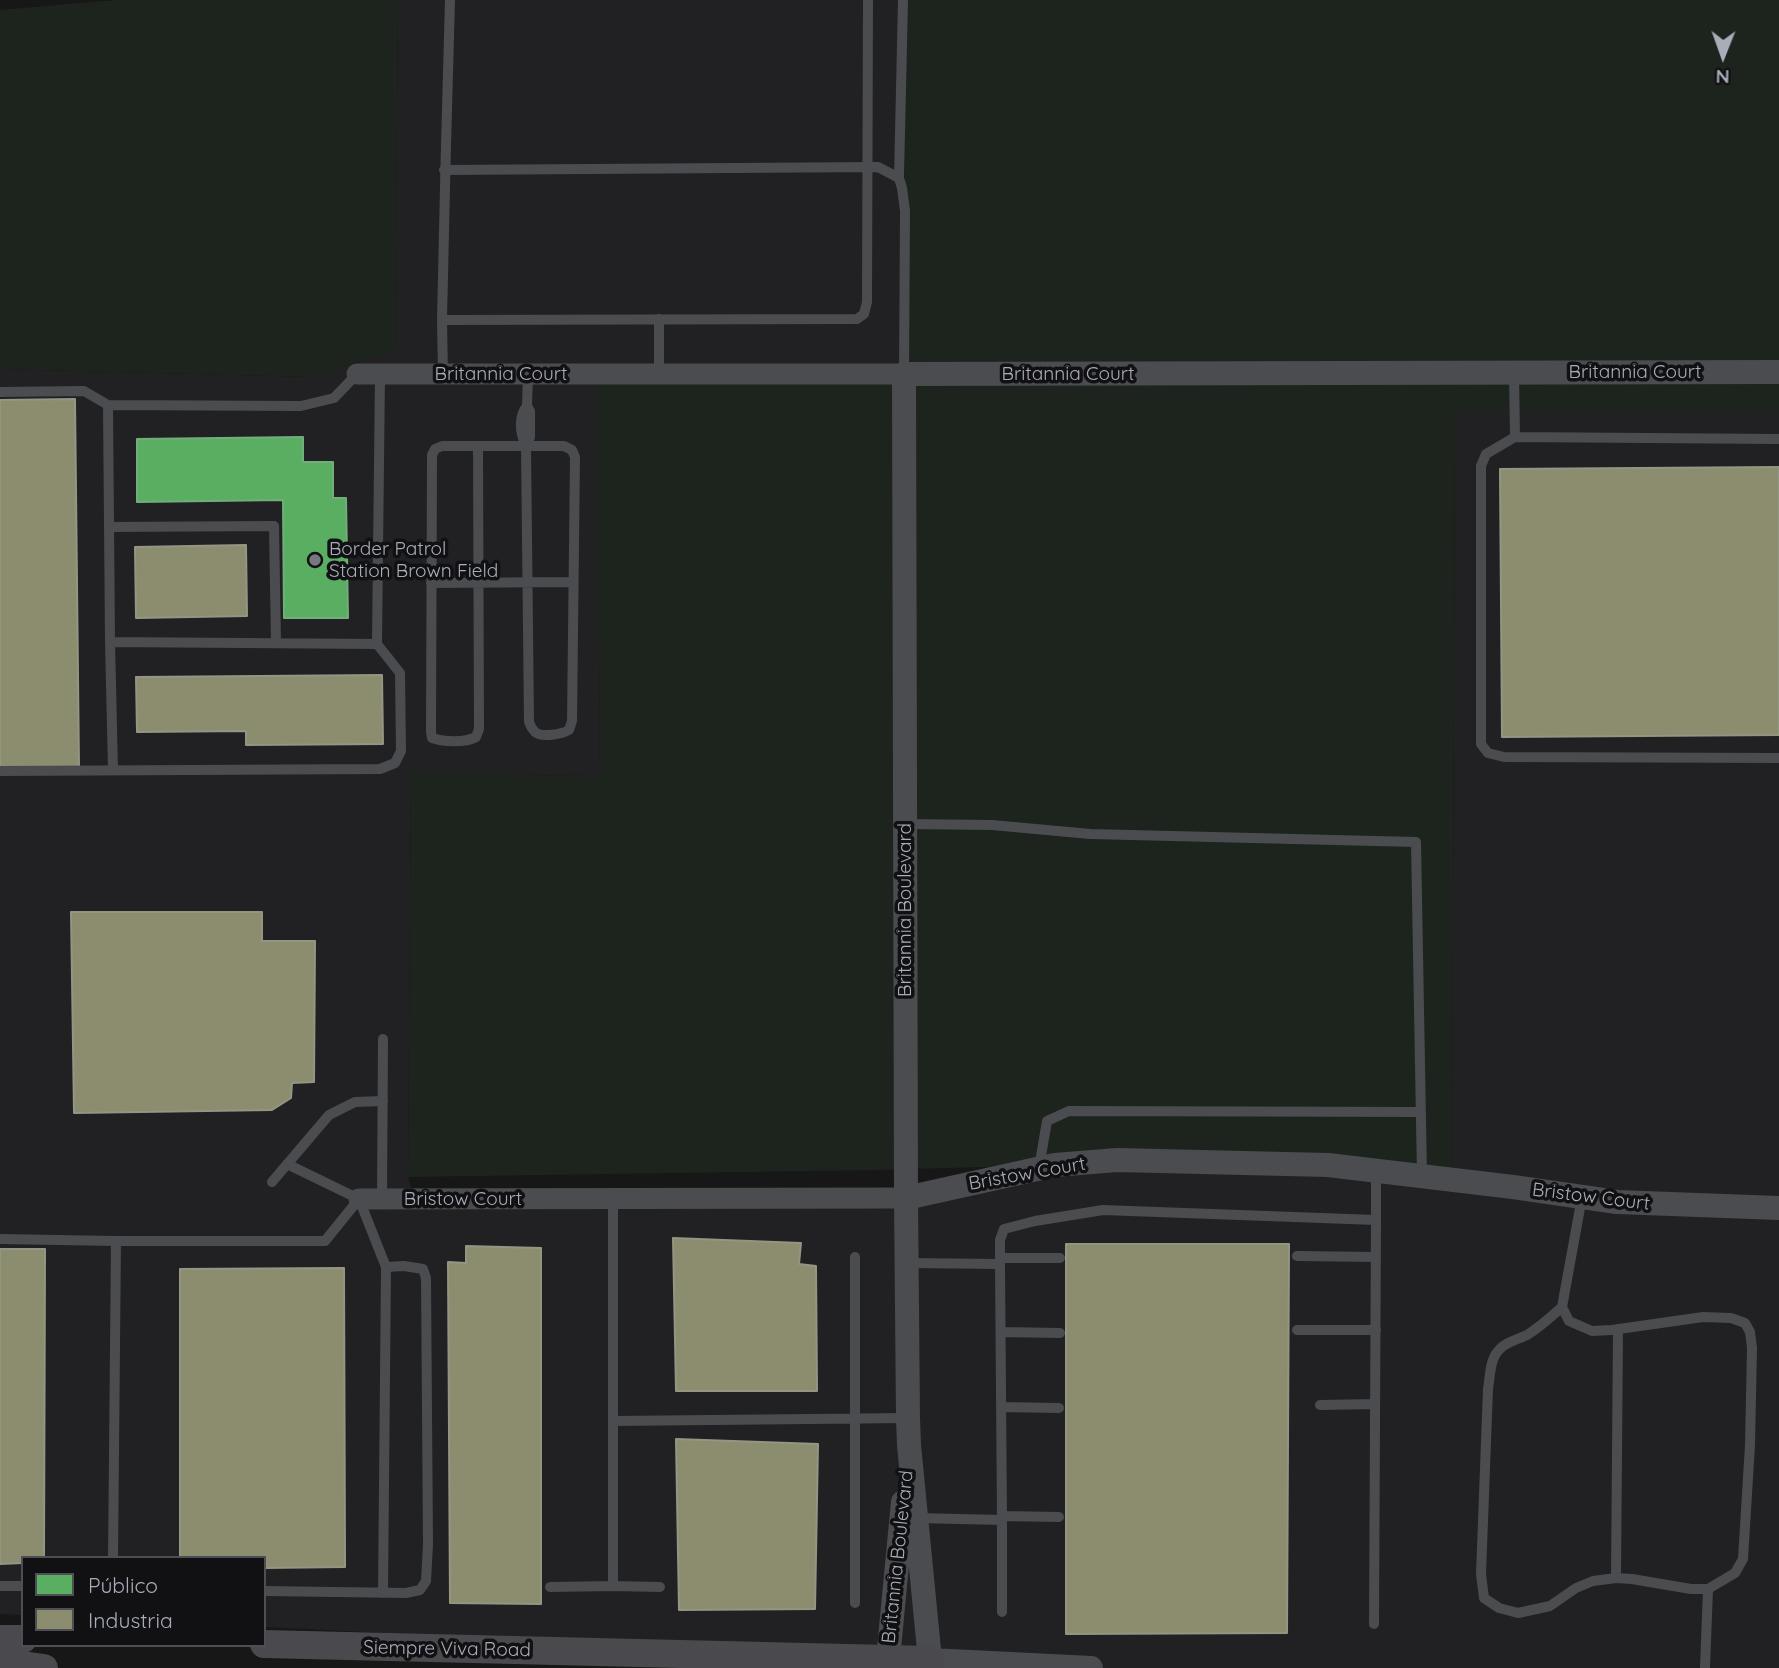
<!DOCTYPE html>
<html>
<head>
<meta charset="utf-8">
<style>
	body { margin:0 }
	#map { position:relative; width:1779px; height:1668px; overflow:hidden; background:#171717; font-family:Quicksand,sans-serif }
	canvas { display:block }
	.legend { position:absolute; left:21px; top:1556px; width:245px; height:91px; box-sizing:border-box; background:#111113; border:2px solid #4d4f55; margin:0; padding:9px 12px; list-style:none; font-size:21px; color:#a8adb8 }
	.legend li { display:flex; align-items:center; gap:14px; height:35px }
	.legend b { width:35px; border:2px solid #4d4f55 }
	.north { position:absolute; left:1688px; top:21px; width:70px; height:70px; -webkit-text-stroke:5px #111113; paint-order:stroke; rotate:181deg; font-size:19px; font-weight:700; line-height:28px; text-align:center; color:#a8adb8 }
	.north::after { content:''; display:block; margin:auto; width:24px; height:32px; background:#a8adb8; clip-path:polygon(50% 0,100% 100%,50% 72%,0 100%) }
</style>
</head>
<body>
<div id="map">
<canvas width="1779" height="1668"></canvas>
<ul class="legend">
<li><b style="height:19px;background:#5aae61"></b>Público</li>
<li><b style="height:19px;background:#8c8c6e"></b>Industria</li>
</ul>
<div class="north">N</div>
</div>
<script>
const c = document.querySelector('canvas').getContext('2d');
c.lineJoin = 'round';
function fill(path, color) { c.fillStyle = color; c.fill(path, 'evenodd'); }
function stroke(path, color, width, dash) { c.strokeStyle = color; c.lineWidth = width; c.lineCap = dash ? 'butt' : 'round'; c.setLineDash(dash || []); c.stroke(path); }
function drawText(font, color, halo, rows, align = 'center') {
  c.font = font + ' Quicksand,sans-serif'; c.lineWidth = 7; c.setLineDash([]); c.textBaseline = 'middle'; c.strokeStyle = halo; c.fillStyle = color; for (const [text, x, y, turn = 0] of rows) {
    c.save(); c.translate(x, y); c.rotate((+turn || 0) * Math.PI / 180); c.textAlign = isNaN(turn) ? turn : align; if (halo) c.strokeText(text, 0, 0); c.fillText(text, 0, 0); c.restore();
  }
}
const built = new Path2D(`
	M398 0H903L899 178 904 374H598L600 776 411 775 408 1177 415 1199 906 1198 1055 1165 1452 1180 1455 411 1779 412V1668H1090L264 1627V1558H23V1615L0 1614V369L312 377 395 350Z`);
const green = new Path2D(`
	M116 0H398L395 350 312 377 0 369V10Z
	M905 0H1779V412H1455L1452 1180 1055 1165 875 1170 408 1177 411 774 600 776 597 374H904Z`);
const public = new Path2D(`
	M303 437V462H333V498H346L348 618H284L283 500 137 502V439Z`);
const industry = new Path2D(`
	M75 399 79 768H0V400Z
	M1779 467V735L1502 737 1500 469Z
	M246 545 247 616 136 618 135 547Z
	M382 675 383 744 246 745V731L137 732 136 677Z
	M71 912H262V941H315L314 1082 292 1083 291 1098 272 1110 74 1113Z
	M673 1238 801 1243 799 1264 816 1266 817 1391H676Z
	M1066 1244H1289L1287 1633 1066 1634Z
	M466 1246 541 1248V1604L450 1603 448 1262 466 1263Z
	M0 1249H45L44 1558H23V1563L0 1564Z
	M344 1268 345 1567 264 1568V1558H180V1269Z
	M676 1439 818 1444 815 1609 679 1610Z`);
const service = new Path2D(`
	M450 0C447 107 444 213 442 320L857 319 864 314 867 302 868 0
	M444 170 878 167 899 178 902 188 905 211 904 374
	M899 178 903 0
	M442 320 443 374
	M1514 373 1515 437 1486 454 1481 466V744L1488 753 1504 757 1779 758
	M357 374 334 398 301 406 108 405 110 642 377 644 380 374
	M659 374V319
	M0 392 84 391 108 405
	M527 406C518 416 520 434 526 446L530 437V411L527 406 528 374
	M1515 437 1779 439
	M478 446 479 729 476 737C465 743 444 742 432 738L431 732 432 455 435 449 442 446H526L529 722C530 725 532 729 535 732 542 738 562 734 569 730L572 721 575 457 572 450 564 446H526
	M109 527 274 526 276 643
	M431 583 573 582
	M110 642 113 770
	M0 771 380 769 395 763 401 751 400 673 377 644
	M906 824 992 825 1090 834 1416 842 1422 1176
	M1039 1168 1047 1121 1069 1111 1421 1112
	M272 1182 329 1115 355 1102 383 1101
	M1582 1197 1562 1307 1569 1321 1592 1331 1612 1330 1703 1317 1731 1318 1745 1323 1750 1332 1752 1348 1750 1445 1743 1559 1735 1573 1708 1589 1705 1668
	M382 1199 383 1039
	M0 1239 116 1241 113 1558
	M116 1241H325L359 1199
	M1297 1256 1376 1257
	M855 1257V1603
	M1000 1258H1060
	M906 1263 1000 1264
	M1562 1307C1551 1317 1540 1327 1527 1335 1517 1340 1505 1342 1498 1351 1490 1360 1490 1377 1488 1389L1481 1574 1484 1598 1499 1608 1518 1613 1550 1606 1576 1588 1593 1581 1616 1578 1632 1579 1691 1589H1708
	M1297 1330H1376
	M1001 1332 1060 1333
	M1320 1405 1375 1404
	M1001 1407 1059 1408
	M613 1421 908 1418
	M1002 1516 1059 1517
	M916 1518 1002 1520V1612
	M1002 1520 1000 1264V1240L1004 1229 1035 1221 1103 1210 1376 1220V1171
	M1616 1578 1618 1329
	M0 1586H23
	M613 1586 660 1587
	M550 1587 613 1586V1199
	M264 1591 406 1593 420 1590 426 1581 428 1544 426 1278 423 1269 404 1266 386 1267 359 1199 287 1164
	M383 1593 386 1267
	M1374 1624 1376 1220`);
const minor = new Path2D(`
	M357 374H904
	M359 1199 906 1198`);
const tertiary = new Path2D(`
	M906 1198 1055 1165 1117 1160 1328 1165 1513 1187 1617 1202 1779 1208
	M888 1659 903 1502
	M1091 1668 930 1660 909 1445 908 1418 906 1198 904 374 1779 372`);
const secondary = new Path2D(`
	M0 1639H23
	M264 1644 930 1660V1668
	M0 1662 44 1668`);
const markers = [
	[315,560,7,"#757880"]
];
const streetNames = [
	["Britannia Court",1635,372],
	["Britannia Court",501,374],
	["Britannia Court",1068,374],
	["Britannia Boulevard",905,910,-90],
	["Bristow Court",1027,1174,-10],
	["Bristow Court",1591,1197,7],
	["Bristow Court",463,1199],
	["Britannia Boulevard",898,1557,-84],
	["Siempre Viva Road",447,1649,1]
];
const poiNames = [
	["Border Patrol",329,549],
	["Station Brown Field",329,571]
];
fill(built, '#212123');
fill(green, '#1d241e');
fill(public, '#5aae61');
stroke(public, '#71ae7b', 2);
fill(industry, '#8c8c6e');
stroke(industry, '#949684', 2);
stroke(service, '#4b4c50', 10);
stroke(minor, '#4b4c50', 21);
stroke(tertiary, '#4b4c50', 24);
stroke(secondary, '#4a4a4e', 28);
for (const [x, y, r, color] of markers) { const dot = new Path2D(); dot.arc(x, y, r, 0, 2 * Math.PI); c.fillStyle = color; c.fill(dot); stroke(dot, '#111113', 2.5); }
drawText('19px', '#a8adb8', '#111113', streetNames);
drawText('19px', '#a8adb8', '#111113', poiNames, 'left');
</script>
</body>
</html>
